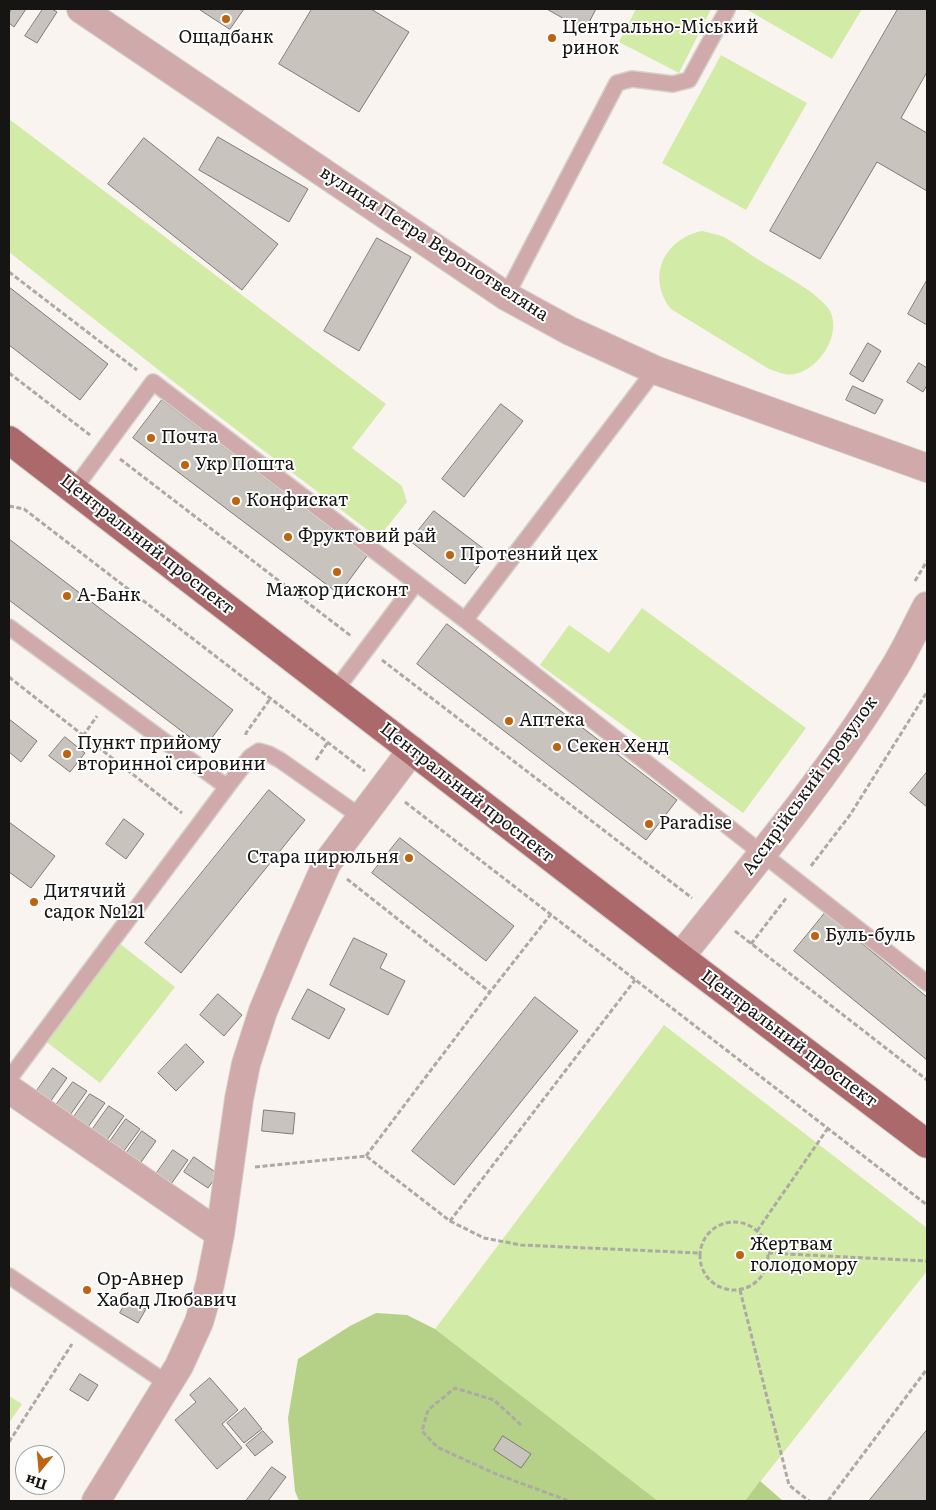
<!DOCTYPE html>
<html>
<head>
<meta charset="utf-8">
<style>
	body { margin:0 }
	#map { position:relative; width:936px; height:1510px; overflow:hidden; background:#f9f4ef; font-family:Literata,serif }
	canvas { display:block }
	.frame { position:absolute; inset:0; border:10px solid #171513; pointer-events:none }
	.north { position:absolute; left:15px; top:1445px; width:50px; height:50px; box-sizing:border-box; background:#fff; border:1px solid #a2a1a1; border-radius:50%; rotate:197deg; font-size:14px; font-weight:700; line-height:20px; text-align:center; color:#171513 }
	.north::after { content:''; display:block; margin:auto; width:18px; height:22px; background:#be630f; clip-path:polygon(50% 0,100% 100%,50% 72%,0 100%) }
</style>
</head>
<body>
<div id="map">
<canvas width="936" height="1510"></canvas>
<div class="frame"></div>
<div class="north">Пн</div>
</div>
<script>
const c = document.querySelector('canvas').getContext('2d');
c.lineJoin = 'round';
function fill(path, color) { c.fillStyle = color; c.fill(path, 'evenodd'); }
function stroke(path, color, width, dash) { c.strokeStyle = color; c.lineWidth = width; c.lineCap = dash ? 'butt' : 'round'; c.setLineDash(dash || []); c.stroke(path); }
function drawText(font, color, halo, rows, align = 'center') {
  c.font = font + ' Literata,serif'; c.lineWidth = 4; c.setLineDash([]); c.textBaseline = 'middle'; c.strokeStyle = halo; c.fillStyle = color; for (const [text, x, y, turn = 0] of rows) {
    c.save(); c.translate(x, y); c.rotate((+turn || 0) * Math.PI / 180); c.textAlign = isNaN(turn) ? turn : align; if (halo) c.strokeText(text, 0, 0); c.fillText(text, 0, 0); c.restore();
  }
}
const green = new Path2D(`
	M636 9H711L679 73 619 42Z
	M746 9H862L832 59Z
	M721 55 807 103 746 210 662 163Z
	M9 119 386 404 352 448 402 486 407 502 378 538 170 379 9 252Z
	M702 231C709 233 717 234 724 237 736 244 748 253 759 260 778 272 820 293 830 311 842 335 819 369 795 374 786 376 778 372 769 369L671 309C646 277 664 239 702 231Z
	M642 608 806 728 743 813 540 665 569 625 609 653Z
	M114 939 175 987 100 1083 40 1037Z
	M664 1025 927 1228V1271L745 1501H658L435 1329Z
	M9 1396 22 1404 9 1423Z`);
const forest = new Path2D(`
	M376 1313 407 1315 435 1329 658 1501H299L295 1491 288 1418 298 1359 350 1326Z
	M760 1481 783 1501H745Z`);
const building = new Path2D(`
	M12 9H26L14 27 9 23V14Z
	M43 9H52L57 12 37 43 25 36Z
	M199 9H244L230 29Z
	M312 9H371L409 32 359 112 279 64Z
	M547 9H596L585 30Z
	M898 9H927V72L901 118 927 133V191L877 162 820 259 770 231Z
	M218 137 308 189 289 222 199 170Z
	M144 138 278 244 242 290 108 184Z
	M377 238 411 257 359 351 324 331Z
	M927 280V325L908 314Z
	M9 287 108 364 80 400 9 345Z
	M868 343 881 351 863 382 850 374Z
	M919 363 927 368V385L923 392 907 382Z
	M853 386 883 400 875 414 846 400Z
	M162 400 367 556 339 594 133 438Z
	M501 404 523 421 464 497 442 479Z
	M434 511 489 553 465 584 410 541Z
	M9 539 233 710 204 748 9 600Z
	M447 624 677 800 646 840 417 664Z
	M9 719 37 741 21 762 9 752Z
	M65 737 85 753 70 772 49 756Z
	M927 772V807L910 793Z
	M269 790 305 820 181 973 145 943Z
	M124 819 144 834 126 859 106 844Z
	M9 822 55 856 31 888 9 872Z
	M400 838 514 926 486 961 372 873Z
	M825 913 927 997V1060L794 951Z
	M354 938 387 954 380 968 405 981 388 1015 330 985Z
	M308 989 345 1009 329 1039 292 1019Z
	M218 994 242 1015 224 1036 200 1015Z
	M535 997 578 1031 454 1185 412 1151Z
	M186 1044 204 1062 176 1091 158 1073Z
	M53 1068 67 1078 50 1102 36 1092Z
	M73 1082 87 1091 70 1115 56 1105Z
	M90 1094 105 1103 88 1127 73 1118Z
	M109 1106 124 1116 107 1140 92 1130Z
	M264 1110 295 1113 293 1134 262 1131Z
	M126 1119 140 1129 123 1152 109 1143Z
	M142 1131 156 1141 139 1165 125 1155Z
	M173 1150 188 1160 171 1184 156 1174Z
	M194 1157 218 1174 208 1188 184 1172Z
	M128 1299 146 1309 138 1323 120 1313Z
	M80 1374 98 1385 88 1401 70 1390Z
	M210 1378 238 1410 222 1424 242 1448 217 1469 175 1420 196 1402 190 1395Z
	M245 1408 262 1429 244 1443 227 1423Z
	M927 1430V1501H869Z
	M263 1431 273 1442 255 1456 246 1445Z
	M503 1436 531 1454 521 1468 494 1450Z
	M272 1467 286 1477 268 1501H246Z`);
const path = new Path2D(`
	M9 272 137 370
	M9 373 90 435
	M120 459 351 636
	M9 506 24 509 365 771
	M915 581 927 561
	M382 660 692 898
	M9 677 182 813
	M246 735V733L270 699
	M83 736 97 716
	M316 760 328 742
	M405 802 927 1205
	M811 866 850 815 927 692
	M347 879 490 992
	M735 931 927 1080
	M751 944 787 897
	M366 1156 490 992 551 914
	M255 1167 366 1156 450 1221 635 980
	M450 1221 484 1238 521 1245 699 1253
	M700 1256a34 34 0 1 1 68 0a34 34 0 1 1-68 0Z
	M757 1231 828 1128
	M768 1253 927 1261
	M740 1290 789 1485 809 1501
	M521 1425 494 1400 455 1388 428 1410 422 1431 437 1447 496 1474 569 1501
	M9 1442 72 1344
	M828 1501 927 1369`);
const service = new Path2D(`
	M506 296 617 83 632 79 673 84 689 80 727 10
	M655 370 465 620 927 983
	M74 489 153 382 465 620
	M9 627 227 787 250 757 259 751 269 754 280 760 361 817
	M335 691 416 583
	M9 1079 227 787
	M9 1276 168 1384`);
const minor = new Path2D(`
	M81 9 506 296 570 331 655 370 927 468
	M9 1089 220 1234
	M96 1501 179 1366 199 1322 210 1284 220 1234 239 1099 246 1064 263 1011 291 944 327 863 412 750`);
const tertiary = new Path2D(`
	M680 957C753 865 830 774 891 673 905 652 915 628 927 606`);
const primary = new Path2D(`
	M9 440 680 957 927 1144`);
const markers = [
	[226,19,5,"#be630f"],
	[552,38,5,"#be630f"],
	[151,438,5,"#be630f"],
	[185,465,5,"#be630f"],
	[236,501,5,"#be630f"],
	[288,537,5,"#be630f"],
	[450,555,5,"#be630f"],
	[337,572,5,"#be630f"],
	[67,596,5,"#be630f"],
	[509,721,5,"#be630f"],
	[557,747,5,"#be630f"],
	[67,754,5,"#be630f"],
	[649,824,5,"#be630f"],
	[409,858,5,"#be630f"],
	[34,902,5,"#be630f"],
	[815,936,5,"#be630f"],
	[740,1255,5,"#be630f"],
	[87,1290,5,"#be630f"]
];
const poiNames = [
	["Центрально-Міський",562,28],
	["ринок",562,49],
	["Ощадбанк",226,38,"center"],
	["Почта",161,438],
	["Укр Пошта",195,465],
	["Конфискат",246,501],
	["Фруктовий рай",298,537],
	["Протезний цех",460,555],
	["Мажор дисконт",337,591,"center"],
	["А-Банк",77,596],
	["Аптека",519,721],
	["Пункт прийому",77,744],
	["вторинної сировини",77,765],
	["Секен Хенд",567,747],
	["Paradise",659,824],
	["Стара цирюльня",399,858,"right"],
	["Дитячий",44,892],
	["садок №121",44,913],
	["Буль-буль",825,936],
	["Жертвам",750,1245],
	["голодомору",750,1266],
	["Ор-Авнер",97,1280],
	["Хабад Любавич",97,1301]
];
const streetNames = [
	["вулиця Петра Веропотвеляна",434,244,33],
	["Центральний проспект",147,545,38],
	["Ассирійський провулок",810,786,-54],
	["Центральний проспект",467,793,38],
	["Центральний проспект",789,1039,37]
];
fill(green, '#d2eba7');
fill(forest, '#b5d087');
fill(building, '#c9c3be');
stroke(building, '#7f7a75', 1);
stroke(service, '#d5d0cc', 18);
stroke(minor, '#d5d0cc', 30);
stroke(tertiary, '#d5d0cc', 30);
stroke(primary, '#d5d0cc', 30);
stroke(path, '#ada9a5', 3, [5, 2.5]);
stroke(service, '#d0a9aa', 15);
stroke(minor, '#d0a9aa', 28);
stroke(tertiary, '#d0a9aa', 28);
stroke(primary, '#ab696b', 28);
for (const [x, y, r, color] of markers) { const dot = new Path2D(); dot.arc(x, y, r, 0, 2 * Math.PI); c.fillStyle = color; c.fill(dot); stroke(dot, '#fff', 2); }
drawText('18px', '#171513', '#fff', poiNames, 'left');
drawText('18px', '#171513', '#fff', streetNames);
</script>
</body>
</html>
